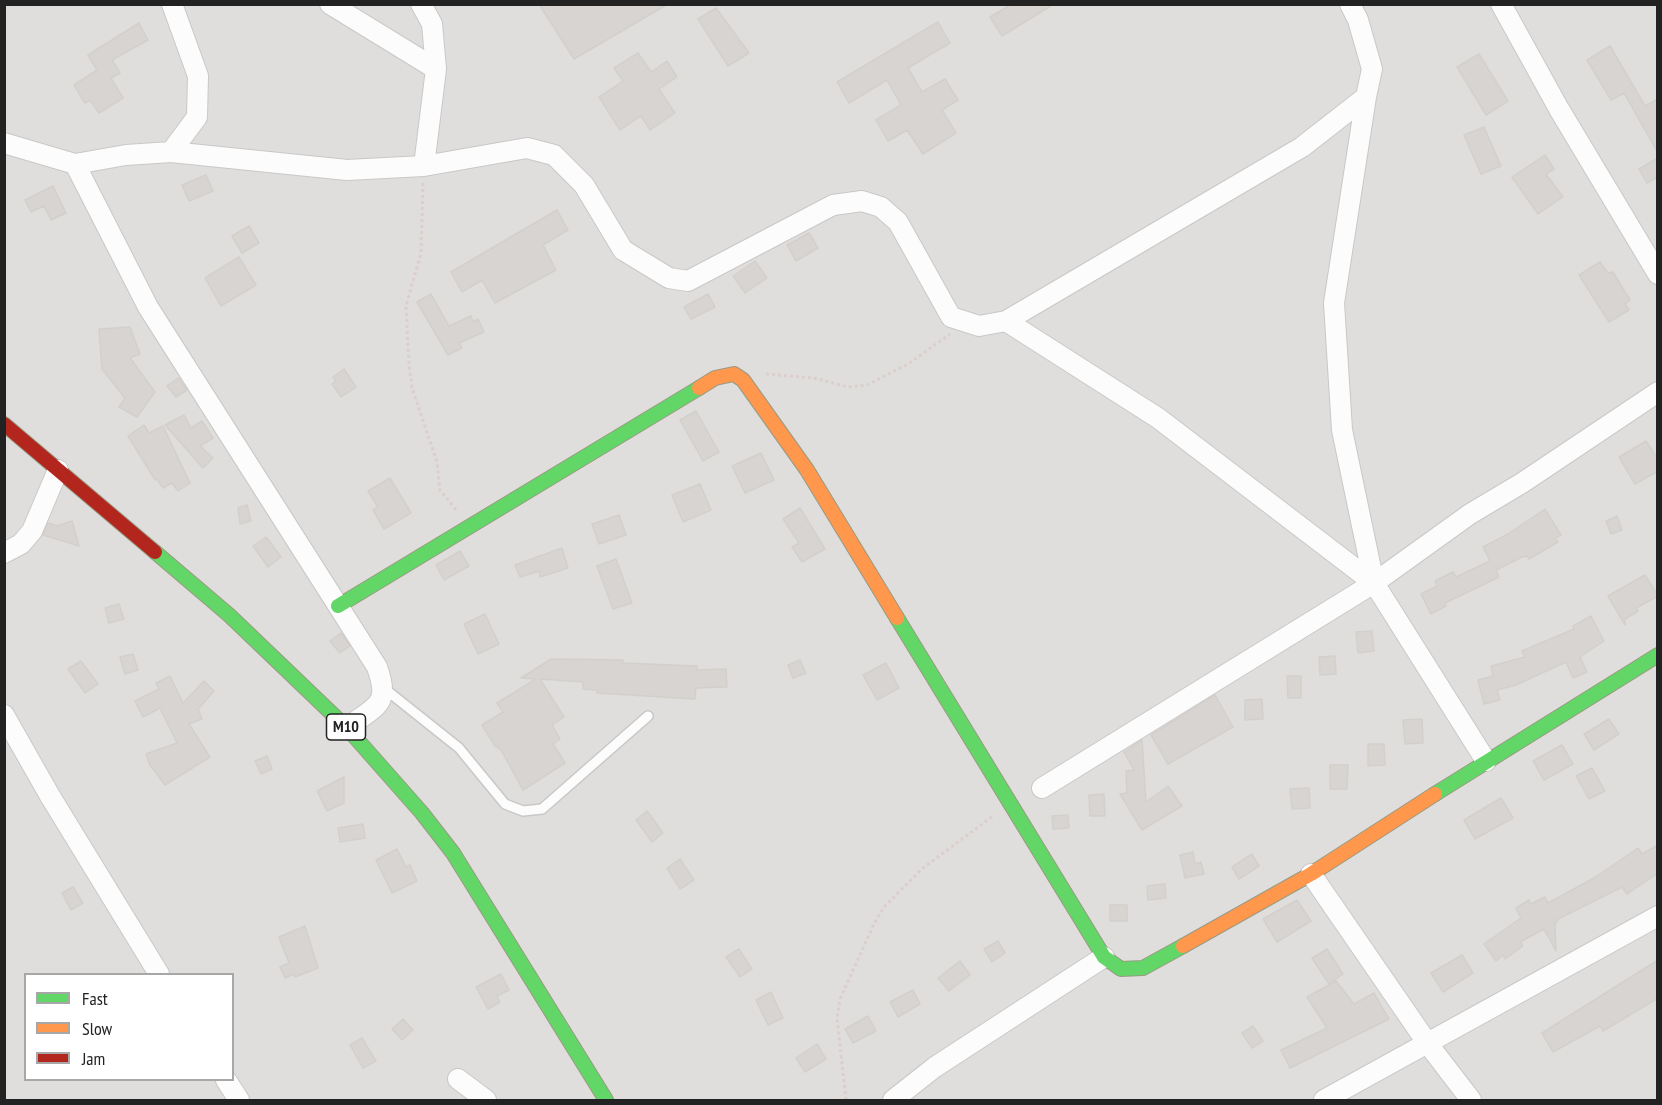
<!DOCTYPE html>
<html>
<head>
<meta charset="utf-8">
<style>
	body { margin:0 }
	#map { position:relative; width:1662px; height:1105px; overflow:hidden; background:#f0eeeb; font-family:"PT Sans Narrow",sans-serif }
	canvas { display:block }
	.frame { position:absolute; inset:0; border:6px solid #222; pointer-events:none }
	.legend { position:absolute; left:24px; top:973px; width:210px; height:108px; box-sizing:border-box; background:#fff; border:2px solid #a7a7a7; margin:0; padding:8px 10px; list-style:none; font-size:18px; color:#222 }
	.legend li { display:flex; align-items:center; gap:12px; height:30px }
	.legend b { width:30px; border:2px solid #a7a7a7 }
</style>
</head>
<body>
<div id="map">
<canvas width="1662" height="1105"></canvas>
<div class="frame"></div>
<ul class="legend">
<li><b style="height:8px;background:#63d668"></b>Fast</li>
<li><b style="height:8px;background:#ff974d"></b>Slow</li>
<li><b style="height:8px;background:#b3261e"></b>Jam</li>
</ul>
</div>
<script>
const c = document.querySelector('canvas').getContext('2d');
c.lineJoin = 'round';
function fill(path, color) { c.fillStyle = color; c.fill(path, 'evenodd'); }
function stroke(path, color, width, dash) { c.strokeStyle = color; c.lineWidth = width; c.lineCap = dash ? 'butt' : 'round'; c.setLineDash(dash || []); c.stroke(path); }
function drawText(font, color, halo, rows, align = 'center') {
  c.font = font + ' "PT Sans Narrow",sans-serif'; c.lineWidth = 5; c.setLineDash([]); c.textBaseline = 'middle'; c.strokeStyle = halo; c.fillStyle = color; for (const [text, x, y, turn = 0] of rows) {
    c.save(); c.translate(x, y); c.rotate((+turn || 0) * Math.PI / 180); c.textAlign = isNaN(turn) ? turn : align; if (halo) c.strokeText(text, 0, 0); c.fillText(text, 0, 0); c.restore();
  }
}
const residential = new Path2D(`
	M5 5H1657V1100H5ZM26 974H232V1080H26Z`);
const building = new Path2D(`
	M539 4H668L574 59Z
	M1012 4H1054L1002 36 990 17Z
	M716 8 749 53 728 66 698 19Z
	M938 22 950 43 908 68 922 92 945 79 958 100 942 110 956 133 923 154 907 130 888 141 876 120 901 105 887 80 849 103 837 82Z
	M139 23 148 40 112 60 120 73 111 78 123 98 99 113 90 100 85 103 74 85 97 70 88 55Z
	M1610 46 1645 106 1658 99V153L1624 93 1611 100 1587 60Z
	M638 53 651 72 667 61 677 77 659 89 675 113 650 130 641 116 620 130 599 97 623 81 614 68Z
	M1479 54 1508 101 1486 115 1457 67Z
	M1484 127 1501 166 1481 174 1464 135Z
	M1545 155 1554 169 1546 174 1563 197 1538 214 1512 177Z
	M1658 158V177L1647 183 1639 169Z
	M206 175 213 191 189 201 182 185Z
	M53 186 66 213 51 220 44 206 31 212 25 200Z
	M557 210 568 230 543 245 556 270 495 303 482 280 462 292 451 272Z
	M249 226 259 243 242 253 232 236Z
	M809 233 818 248 796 261 787 245Z
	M239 257 256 285 221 306 205 278Z
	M755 261 767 278 745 293 733 276Z
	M1600 262 1608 273 1613 272 1630 300 1625 304 1629 310 1609 322 1579 275Z
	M431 294 449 326 471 316 473 322 478 319 484 332 459 343 462 348 448 355 417 302Z
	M708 294 715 307 691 319 684 307Z
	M130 327 140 354 130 358 155 392 137 417 119 407 125 398 102 369 99 329Z
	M344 369 356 387 341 397 332 384 336 381 333 377Z
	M178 378 187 390 176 397 167 386Z
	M696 411 719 452 703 461 680 420Z
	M184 415 191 428 202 421 213 438 200 446 213 458 203 468 165 425Z
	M144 425 149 433 163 426 190 483 178 491 172 483 163 488 157 479 155 480 128 436Z
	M1646 441 1658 460V471L1635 484 1619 457Z
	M761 453 774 480 745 493 732 466Z
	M390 478 411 513 384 529 373 510 378 507 368 491Z
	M700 484 711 510 683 522 672 495Z
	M247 505 251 521 240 524 238 508Z
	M800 508 825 549 802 562 792 547 799 543 783 519Z
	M1545 509 1561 535 1555 539 1558 542 1529 559 1527 556 1522 557 1496 570 1499 577 1445 603 1446 606 1431 614 1421 594 1437 586 1435 581 1453 572 1456 577 1490 561 1483 547 1508 534Z
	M619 515 626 535 599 544 592 524Z
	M1617 516 1622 530 1611 534 1606 521Z
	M72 521 79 546 43 535 48 523 57 526Z
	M266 537 281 557 268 567 253 546Z
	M562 548 568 568 540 577 539 571 520 577 515 565Z
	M460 551 469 566 444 580 436 565Z
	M616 559 632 603 613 609 597 566Z
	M1645 575 1658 596 1636 608 1638 611 1625 619V625L1608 596Z
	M119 604 124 619 109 623 105 608Z
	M485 614 499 644 478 654 464 624Z
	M1591 616 1604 641 1580 657 1587 672 1573 678 1566 662 1516 685 1497 690 1500 700 1484 704 1478 680 1493 676 1491 666 1525 657 1522 651 1574 629 1573 626Z
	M1372 631 1374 651 1358 653 1356 632Z
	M341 633 350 646 340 653 330 641Z
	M133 654 138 670 125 674 120 657Z
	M1335 656 1336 674 1320 675 1319 657Z
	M551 659 623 660V663L697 666V670L726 669 727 687 696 688 695 699 597 693V690L583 689V682L540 679 564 717 552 725 560 739 553 744 565 763 523 790 501 750 495 746 482 725 503 712 497 703 536 679 521 678Z
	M800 660 806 673 793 678 788 665Z
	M81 661 98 684 85 693 68 669Z
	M886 663 899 688 877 700 863 675Z
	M170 676 183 703 204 681 214 691 198 709 202 719 189 724 210 757 165 785 150 765 146 754 177 743 160 708 143 717 135 701 159 689 156 683Z
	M1287 676H1301V698H1288Z
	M1215 695 1233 727 1168 764 1151 735Z
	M1262 699 1263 719 1245 720V700Z
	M1422 719 1423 743 1405 744 1403 720Z
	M1609 719 1619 734 1594 750 1584 734Z
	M1142 740 1146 802 1168 786 1182 806 1142 830 1120 794 1127 793 1126 771 1134 770 1124 752Z
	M1368 744H1384L1385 765 1368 766Z
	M1562 745 1573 764 1544 780 1533 761Z
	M267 756 272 769 261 774 255 761Z
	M1330 765H1348L1347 789H1330Z
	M1592 768 1605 791 1589 799 1576 776Z
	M344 777V803L327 811 317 791Z
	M1309 788 1310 808 1292 809 1290 789Z
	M1104 794 1105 816H1090L1089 795Z
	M1501 798 1513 818 1475 839 1464 820Z
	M647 811 663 833 652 842 636 820Z
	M1068 815 1069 828 1053 829 1052 816Z
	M363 824 365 838 340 842 338 828Z
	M1658 845V873L1627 894 1622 887 1558 919 1555 924 1556 951 1544 929 1520 942 1523 946 1505 959 1503 955 1496 961 1484 944 1521 918 1516 908 1529 900 1531 904 1545 897 1548 903 1594 878 1638 848 1642 854Z
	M397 849 406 867 410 865 417 881 392 893 376 860Z
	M1193 852 1195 864 1201 862 1204 874 1185 878 1180 855Z
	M1252 854 1259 866 1239 879 1232 867Z
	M680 859 694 880 680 889 667 868Z
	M1165 884 1166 898 1148 900 1147 886Z
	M73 887 83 903 71 910 62 893Z
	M1297 900 1311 921 1277 942 1263 919Z
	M1110 905H1127V921H1110Z
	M305 926 318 968 295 977 294 974 285 978 280 967 289 963 279 937Z
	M998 941 1005 953 992 962 984 949Z
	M739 949 752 969 740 977 726 957Z
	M1327 949 1343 974 1329 984 1312 958Z
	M1462 955 1473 973 1443 992 1431 973Z
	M1658 960V998L1603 1031 1600 1026 1553 1052 1542 1033Z
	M960 961 970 975 949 991 938 978Z
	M501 974 509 990 497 996 500 1002 488 1009 476 987Z
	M1336 981 1354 1004 1374 993 1389 1019 1290 1068 1281 1050 1327 1028 1307 997Z
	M913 990 920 1004 898 1017 890 1002Z
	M771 992 783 1018 768 1025 756 1000Z
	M868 1016 876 1031 853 1043 845 1029Z
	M403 1019 413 1030 402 1040 392 1029Z
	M1253 1026 1263 1041 1252 1048 1242 1033Z
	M362 1038 376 1061 363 1068 350 1045Z
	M817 1044 826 1059 805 1072 796 1058Z`);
const path = new Path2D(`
	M423 183 421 253 406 306 409 364 412 388 437 462 440 490 457 511
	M766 374 814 378 848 387 867 385 908 364 950 334
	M846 1100 837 1018 840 999 873 926 884 907 923 868 993 816`);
const lane = new Path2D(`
	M385 689 459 748 505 804 523 811 542 809 648 716`);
const street = new Path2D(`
	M330 4 436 69
	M421 4 432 24 436 69 424 166
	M1501 4 1559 109 1658 274
	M1366 97 1334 303 1342 430 1374 583
	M4 143 75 164 126 155 171 152 347 170 424 166 527 148 554 155 584 185 623 250 669 278 688 281 833 205 862 201 881 207 898 222 951 317 979 326 1006 321 1302 147 1366 97 1372 69 1358 20 1350 4
	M171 152 197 117 198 76 172 4
	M75 164 148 307 377 667C391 706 376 705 347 728
	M1006 321 1158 418 1374 583 1486 761
	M4 553 21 544 32 531 58 470
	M4 715 50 796 159 974
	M1042 788 1374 583 1470 514 1522 483 1658 392
	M1311 874 1428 1044 1471 1100
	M458 1079 486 1100
	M226 1080 239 1100
	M893 1100 935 1067 1104 957
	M1324 1100 1658 916`);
const fast = new Path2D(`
	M155 552 229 615 347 728 422 813 453 853 606 1100
	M338 606 699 388
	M897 618 1104 957 1121 969 1143 968 1183 946
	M1435 794 1658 655`);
const slow = new Path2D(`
	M699 388 715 378 734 374 743 380 807 470 897 618
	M1183 946 1311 874 1435 794`);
const jam = new Path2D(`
	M4 424 155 552`);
const shields = [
	[346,727,39]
];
const shieldNames = [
	["M10",346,727]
];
fill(residential, '#dfdedc');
fill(building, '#d7d4d2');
stroke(building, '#d3d0cc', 1.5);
stroke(lane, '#c9c8c7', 12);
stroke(street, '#c9c8c7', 22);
stroke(fast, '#999a82', 16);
stroke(slow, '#999a82', 16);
stroke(jam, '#999a82', 16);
stroke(path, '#dccecd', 3, [3, 3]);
stroke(lane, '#fdfcfc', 9);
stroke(street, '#fdfcfc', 20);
stroke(fast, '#63d668', 14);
stroke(slow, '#ff974d', 14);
stroke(jam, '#b3261e', 14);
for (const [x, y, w] of shields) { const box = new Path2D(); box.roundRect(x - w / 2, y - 13, w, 26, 4.5); c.fillStyle = '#fff'; c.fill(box); stroke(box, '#222', 1.5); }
drawText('bold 16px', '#222', null, shieldNames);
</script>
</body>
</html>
